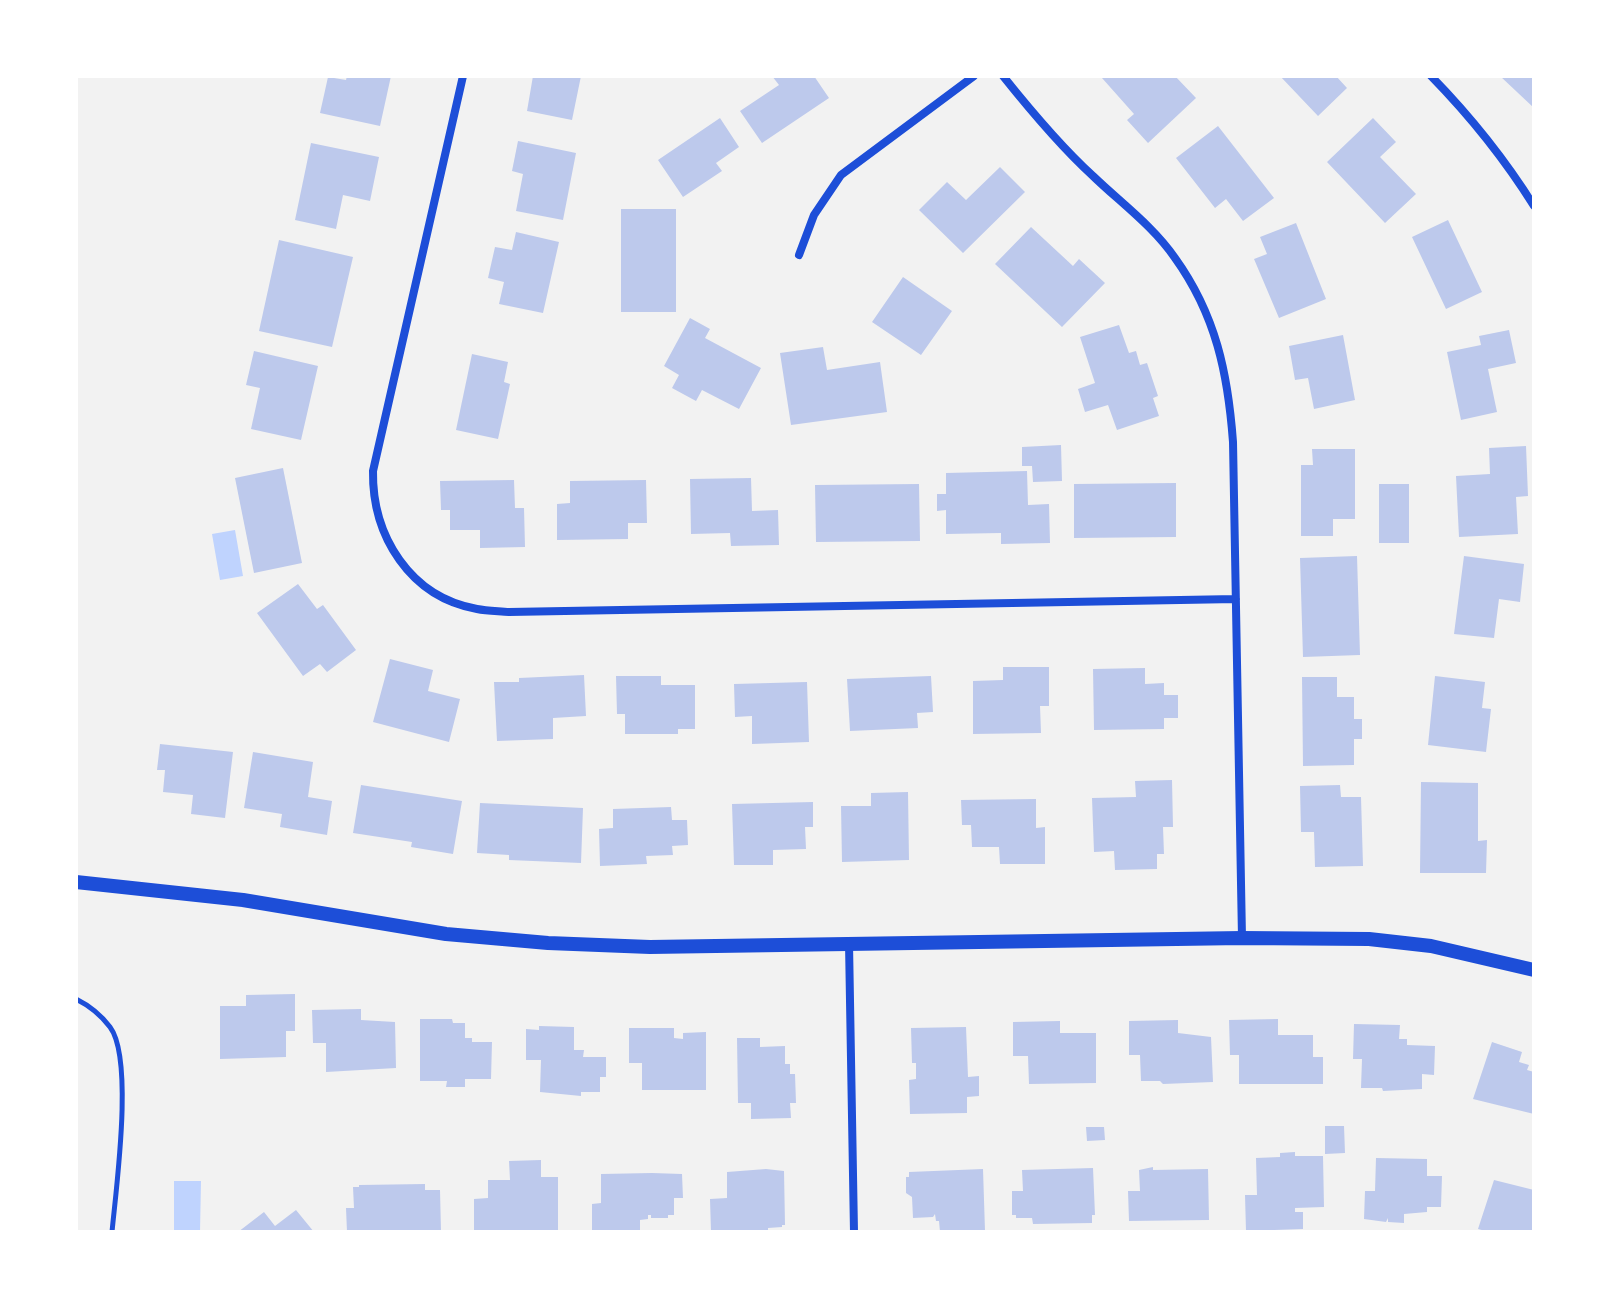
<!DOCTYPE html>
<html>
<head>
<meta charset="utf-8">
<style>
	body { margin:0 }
	#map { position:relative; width:1610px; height:1308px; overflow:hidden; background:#f2f2f2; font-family:"Asap Condensed",sans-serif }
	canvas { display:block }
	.frame { position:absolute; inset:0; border:78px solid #fff; pointer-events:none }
</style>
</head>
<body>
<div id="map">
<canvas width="1610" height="1308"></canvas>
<div class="frame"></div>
</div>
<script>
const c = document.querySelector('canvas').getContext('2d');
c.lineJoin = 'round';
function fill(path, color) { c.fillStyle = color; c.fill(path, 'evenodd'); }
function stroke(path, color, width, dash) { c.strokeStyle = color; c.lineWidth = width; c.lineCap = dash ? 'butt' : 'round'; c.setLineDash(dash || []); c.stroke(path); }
const water = new Path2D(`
	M235 530 243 576 220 580 212 534Z
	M174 1181H201L200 1232H174Z`);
const building = new Path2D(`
	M347 76H391L380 126 320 113 328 77 346 80Z
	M533 76H581L572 120 527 111Z
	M772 76H814L829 98 762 143 740 111 779 85Z
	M1103 76H1175L1196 98 1148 143 1127 120 1134 114 1102 78Z
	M1280 76H1336L1347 88 1318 116Z
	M1500 76H1534V108Z
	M720 118 739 147 716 163 722 171 683 197 658 160Z
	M1373 118 1396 142 1380 157 1416 194 1385 223 1327 162Z
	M1218 126 1274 198 1243 221 1226 199 1215 208 1176 158Z
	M518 141 576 153 563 220 516 211 523 174 512 171Z
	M311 143 379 157 370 201 343 195 336 229 295 220Z
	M1000 167 1025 192 963 253 919 210 947 182 966 200Z
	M621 209H676V312H621Z
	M1448 220 1482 292 1446 309 1412 237Z
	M1296 223 1326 299 1279 318 1254 259 1267 254 1260 237Z
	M1031 227 1073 266 1079 259 1105 283 1062 327 995 264Z
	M516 232 559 242 543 313 499 304 504 282 488 278 495 247 512 250Z
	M279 240 353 257 332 347 259 331Z
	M903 277 952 311 921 355 872 322Z
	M690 318 710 329 705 338 761 368 739 409 702 390 696 401 672 388 679 375 664 366Z
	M1119 325 1129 353 1136 351 1140 365 1147 363 1158 396 1153 398 1159 416 1117 430 1108 405 1085 412 1078 389 1095 383 1080 337Z
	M1509 330 1516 363 1488 369 1497 412 1461 420 1447 352 1481 345 1479 336Z
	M1343 335 1355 400 1314 409 1308 378 1295 380 1289 346Z
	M823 347 827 370 880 362 887 412 791 425 780 353Z
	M254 351 318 366 301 440 251 429 260 388 246 385Z
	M472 354 508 362 504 382 510 384 498 439 456 430Z
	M1061 445 1062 481 1033 482 1032 466H1022V447Z
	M1526 446 1528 496 1516 497 1518 534 1459 537 1456 476 1490 474 1489 448Z
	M1312 449H1355V519H1333V536H1301V465H1313Z
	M283 468 302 563 254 573 235 478Z
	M1027 471 1028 505 1049 504 1050 543 1001 544V533L946 534V510L937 511V494H946V473Z
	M751 478 752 511 778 510 779 545 731 546 730 533 691 534 690 479Z
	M514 480 515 508H524L525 547 480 548V530H450V510H441L440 481Z
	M646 480 647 523H628V539L557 540V504L570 503V481Z
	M1176 483V537L1074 538V484Z
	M919 484 920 541 816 542 815 485Z
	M1379 484H1409V543H1379Z
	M1357 556 1360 655 1303 657 1300 558Z
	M1464 556 1524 564 1520 602 1499 599 1494 638 1454 634Z
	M298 584 317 609 323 605 356 650 327 672 320 664 303 676 257 613Z
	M390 659 433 670 428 691 460 699 449 742 373 722Z
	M1003 667H1049V706H1040L1041 733 973 734V681L1003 680Z
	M1145 668V684L1164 683V695H1178V718H1164V729L1094 730 1093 669Z
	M584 675 586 716 553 718V739L497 741 494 682H519V678Z
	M616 676H661V685H695V729H678V734H625V714H617Z
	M931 676 933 712 917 713 918 728 850 731 847 679Z
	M1435 676 1485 682 1482 708 1491 709 1486 752 1428 745Z
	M1302 677H1337V697H1354V719H1362V739H1354V765L1303 766Z
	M807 682 809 742 752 744V716L735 717 734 684Z
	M160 744 233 752 225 818 191 814 193 795 163 792 165 770H157Z
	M253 752 313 762 308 797 332 801 327 835 280 827 282 814 244 808Z
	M1172 780 1173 827H1163L1164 854H1157V869L1115 870 1114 851 1094 852 1092 798 1136 797 1135 781Z
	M1421 782 1478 783V841L1487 840 1486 873H1420Z
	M361 785 462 801 453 854 411 847 412 842 353 833Z
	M1340 785 1341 797H1361L1363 866 1315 867 1314 832H1301L1300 786Z
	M908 792 909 860 842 862 841 806H871V793Z
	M1036 799V828L1045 827V864H1000L999 847H972L971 825H962L961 800Z
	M813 802V827H805L806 849 773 850V865H734L732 804Z
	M480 803 583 808 581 863 509 860V855L477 853Z
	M671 807 672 820H687L688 845 672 846 673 855 646 856 647 864 600 866 599 829 613 828V809Z
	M295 994V1031H286V1057L220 1059V1006H246V995Z
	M361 1009V1020L395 1022 396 1068 326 1072V1043H313L312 1010Z
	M420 1019H452L453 1023H465V1038H472V1042H492L491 1079H465V1087H446L447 1081H420Z
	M1278 1019V1035H1313V1057H1323V1084H1239V1055H1230L1229 1020Z
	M1178 1020V1033L1211 1037 1213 1082 1163 1084 1160 1081H1141L1140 1055H1129V1021Z
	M1060 1021V1033H1096V1083L1029 1084 1028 1056H1013V1022Z
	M1354 1024 1400 1025 1399 1039H1407V1045L1435 1046 1434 1075 1422 1074V1089L1383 1091 1382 1088H1361L1362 1059H1353Z
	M539 1026 574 1027V1050H584L583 1057H606V1077H600V1092H581V1096L540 1092 541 1060H526V1029L539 1030Z
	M966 1027 968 1077 979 1076V1096L967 1097V1113L910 1114 909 1080 916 1079V1063H912L911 1028Z
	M629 1028H674V1038L683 1039V1033L706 1032V1090H642V1063H629Z
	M737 1038H760V1047L785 1046V1064H790V1074H795L796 1103H790L791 1118 751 1119V1103H738Z
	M1492 1042 1522 1052 1519 1062 1529 1065 1527 1070 1534 1072V1114L1473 1099Z
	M1325 1126H1344L1345 1153 1325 1154Z
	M1086 1127H1104L1105 1140 1087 1141Z
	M1295 1152V1156H1323L1324 1207 1295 1208V1212H1303V1229L1246 1231 1245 1195H1257L1256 1158 1280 1157V1153Z
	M1376 1158 1427 1159V1176H1442L1441 1207H1427V1212L1404 1214V1223L1388 1222V1218L1386 1222 1364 1219 1365 1191H1375Z
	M541 1160V1177H558V1230L474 1231V1199L488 1198V1180H510L509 1161Z
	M1153 1167V1170L1208 1169 1209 1220 1129 1221 1128 1191H1140L1139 1170Z
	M1093 1168 1095 1215H1092V1223L1033 1224 1032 1218H1016V1215H1012V1191H1023L1022 1170Z
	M766 1169 784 1171 785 1225H782V1227L768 1228V1232H711L710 1199 727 1198V1172Z
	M983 1169 985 1231 940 1232 939 1221H936L935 1214 933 1217 913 1218 912 1197 906 1193V1177H909V1172Z
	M652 1173 682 1174 683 1198H674V1215H668V1218H651V1215H648V1219L640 1220V1232H592V1204L601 1203V1174Z
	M1494 1180 1534 1190V1232H1489L1478 1229Z
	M425 1184V1190H440L441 1232H347L346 1208H354L353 1187H359V1185Z
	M296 1210 314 1232H238L264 1212 275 1226Z`);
const path = new Path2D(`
	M76 999C88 1005 101 1015 110 1027 134 1059 116 1189 112 1232`);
const minor = new Path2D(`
	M463 76 373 471C372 536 410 597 477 609 487 611 499 611 509 612L1236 599
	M1003 76C1031 111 1060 146 1093 176 1121 203 1153 226 1175 258 1216 315 1228 374 1233 442L1242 938
	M1431 76C1471 117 1504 158 1534 206
	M799 255 814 215 841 175 974 76
	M849 943 854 1232`);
const tertiary = new Path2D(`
	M76 882 243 900 446 934 548 943 650 947 1242 938 1369 939 1431 946 1534 970`);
fill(water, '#bfd3fe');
fill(building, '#bdc9ec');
stroke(path, '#1d4ed8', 5);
stroke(minor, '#1d4ed8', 8);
stroke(tertiary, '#1d4ed8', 14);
</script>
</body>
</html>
